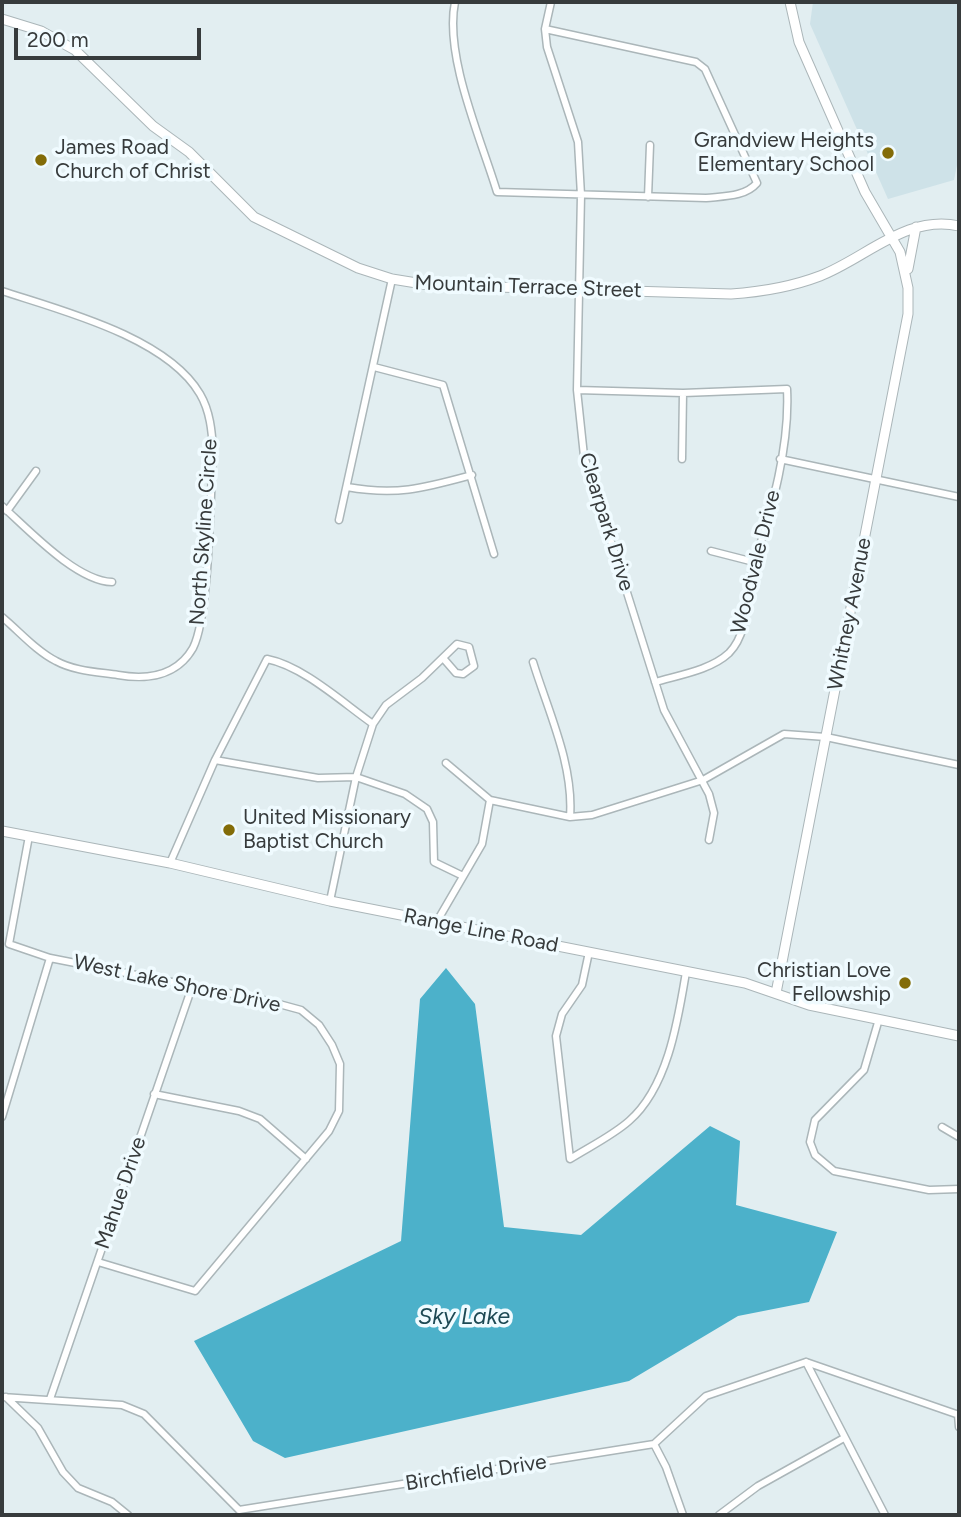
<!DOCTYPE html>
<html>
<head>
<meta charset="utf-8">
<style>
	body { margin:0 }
	#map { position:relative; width:961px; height:1517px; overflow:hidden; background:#e2eef1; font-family:Figtree,sans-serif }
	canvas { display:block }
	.frame { position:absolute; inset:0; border:4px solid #373b3c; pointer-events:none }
	.scale { position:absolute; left:14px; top:28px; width:187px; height:32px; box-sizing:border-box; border:4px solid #373b3c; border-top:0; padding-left:9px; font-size:21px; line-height:24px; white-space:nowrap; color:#373b3c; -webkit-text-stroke:5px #f0fbff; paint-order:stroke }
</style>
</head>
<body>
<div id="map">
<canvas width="961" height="1517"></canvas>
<div class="frame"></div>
<div class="scale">200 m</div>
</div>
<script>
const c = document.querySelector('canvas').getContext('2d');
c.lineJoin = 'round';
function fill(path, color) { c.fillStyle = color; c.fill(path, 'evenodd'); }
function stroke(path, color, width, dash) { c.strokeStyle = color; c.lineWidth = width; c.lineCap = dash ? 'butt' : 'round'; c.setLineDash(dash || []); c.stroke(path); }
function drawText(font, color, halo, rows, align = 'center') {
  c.font = font + ' Figtree,sans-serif'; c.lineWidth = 7; c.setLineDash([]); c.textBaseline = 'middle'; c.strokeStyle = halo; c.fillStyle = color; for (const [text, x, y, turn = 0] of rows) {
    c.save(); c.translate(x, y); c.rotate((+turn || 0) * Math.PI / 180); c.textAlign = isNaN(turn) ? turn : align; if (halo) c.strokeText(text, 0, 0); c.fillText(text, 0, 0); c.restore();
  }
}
const built = new Path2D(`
	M813 2H959V155L954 180 888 199 810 24Z`);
const water = new Path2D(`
	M446 968 475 1004 504 1227 581 1235 710 1126 740 1141 736 1205 837 1232 809 1302 738 1316 629 1381 285 1458 253 1441 194 1341 401 1241 420 999Z`);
const street = new Path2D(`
	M455 2C444 56 481 139 497 192L706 198C724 196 745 197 757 183L705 69 696 62 545 29
	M551 2 545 29 547 47 578 142 581 195 577 390 584 456 664 710 709 794 714 813 709 840
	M648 197 650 145
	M2 291C60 310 167 337 200 394 210 411 212 431 213 451 210 494 210 614 193 648 177 676 147 680 118 675 98 672 74 671 56 661 36 651 19 631 2 617
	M374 367 443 385 494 554
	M577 390 683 393 787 389C790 446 772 508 755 561 746 589 751 631 729 653 711 670 679 675 655 682
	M682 459 683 393
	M780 459 959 497
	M347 487C397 496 424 488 472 475
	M2 506C28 529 76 581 112 582
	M7 511 36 471
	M339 520 392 279
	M711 551 754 562
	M533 662C548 711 574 765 570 817
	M215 760 318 778 356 777 405 794 427 809 433 822 434 862 463 876
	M446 763 490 800
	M490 800 570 817 592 815 703 780 784 734 826 737 959 765
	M29 836 9 944 50 958 268 1001 301 1010 319 1025 332 1045 340 1064 339 1111 329 1131 195 1291 98 1262
	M170 863 215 760 267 659C303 666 343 703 373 724
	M330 901 356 777 373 724 386 705 422 678 457 644 469 647 474 666 463 674 456 673 443 658
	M436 923 482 844 490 800
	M589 952 582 985 562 1014 556 1036 570 1159C589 1147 612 1136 629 1121 668 1087 678 1020 686 972
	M879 1019 864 1070 815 1120 810 1142 815 1155 834 1171 929 1190 959 1189
	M154 1094 239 1111 260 1119 306 1159
	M2 1117 50 958
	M942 1127 959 1137
	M806 1362 885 1515
	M2 1397 122 1405 144 1414 239 1510
	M6 1397 38 1428 63 1472 78 1488 112 1502 128 1515
	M50 1399 192 987
	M958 1414 959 1427
	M654 1444 666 1467 683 1515
	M239 1510 654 1444 706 1396 806 1362 959 1415
	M719 1515 758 1486 844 1438`);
const secondary = new Path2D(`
	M2 19 41 31 75 50 153 126 189 152 254 217 358 268 392 279 429 285 731 294C761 292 791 287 820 276 866 258 907 214 959 226
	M908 269 916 227
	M2 831 170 863 330 901 745 983 809 1005 959 1036
	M776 993 908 314V288L900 252 865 192 799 42 790 2`);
const markers = [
	[888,153,7,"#836c08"],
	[41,160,7,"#836c08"],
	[229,830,7,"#836c08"],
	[905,983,7,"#836c08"]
];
const poiNames = [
	["Grandview Heights",874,141],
	["Elementary School",874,165],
	["James Road",55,148,"left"],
	["Church of Christ",55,172,"left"],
	["United Missionary",243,818,"left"],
	["Baptist Church",243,842,"left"],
	["Christian Love",891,971],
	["Fellowship",891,995]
];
const streetNames = [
	["Mountain Terrace Street",528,287,2],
	["Clearpark Drive",606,522,73],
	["North Skyline Circle",204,532,-86],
	["Woodvale Drive",756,562,-76],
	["Whitney Avenue",850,614,-79],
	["Range Line Road",481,931,11],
	["West Lake Shore Drive",177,984,12],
	["Mahue Drive",121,1193,-71],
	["Birchfield Drive",476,1473,-9]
];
const waterNames = [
	["Sky Lake",464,1317]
];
fill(built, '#cee2e8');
fill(water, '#4cb1ca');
stroke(street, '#abb6b9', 9);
stroke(secondary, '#abb6b9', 11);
stroke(street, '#fff', 6);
stroke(secondary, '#fff', 9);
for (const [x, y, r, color] of markers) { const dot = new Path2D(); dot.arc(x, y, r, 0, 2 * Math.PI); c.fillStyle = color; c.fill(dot); stroke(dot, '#f0fbff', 2.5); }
drawText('21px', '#373b3c', '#f0fbff', poiNames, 'right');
drawText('21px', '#373b3c', '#f0fbff', streetNames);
drawText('italic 23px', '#1d4954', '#f0fbff', waterNames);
</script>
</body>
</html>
